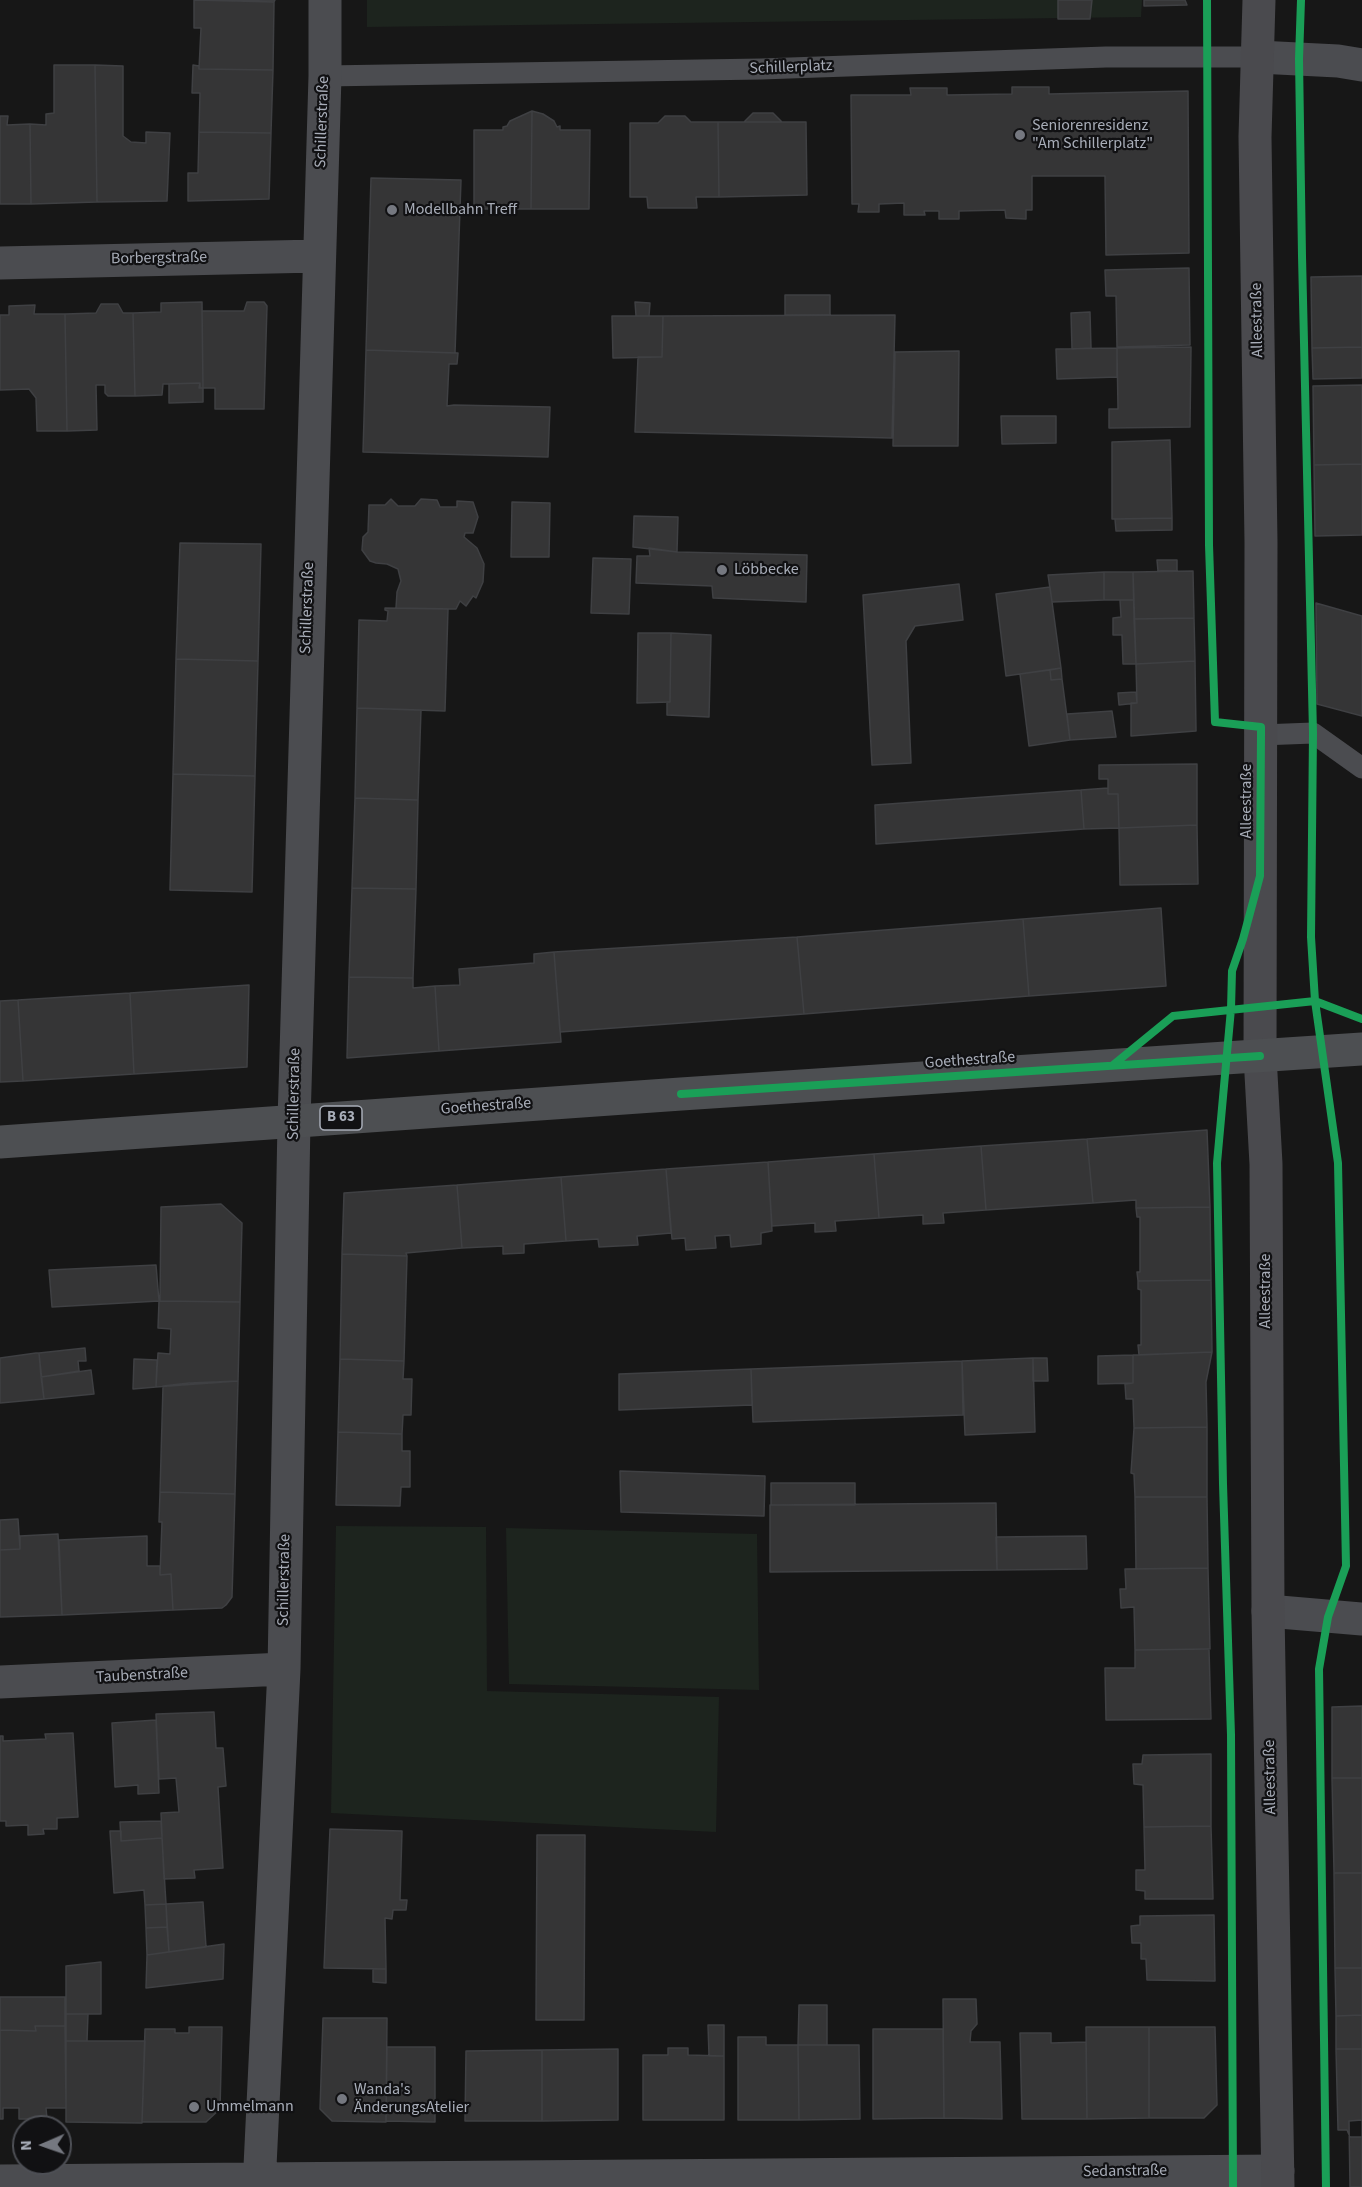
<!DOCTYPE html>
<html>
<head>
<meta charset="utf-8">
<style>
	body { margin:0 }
	#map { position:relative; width:1362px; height:2187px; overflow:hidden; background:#171717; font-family:"Source Sans 3",sans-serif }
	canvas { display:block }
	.north { position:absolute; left:12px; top:2115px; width:60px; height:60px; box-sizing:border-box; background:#111113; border:2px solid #4d4f55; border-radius:50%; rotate:268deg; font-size:16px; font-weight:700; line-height:24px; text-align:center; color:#a8adb8 }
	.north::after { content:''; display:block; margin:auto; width:21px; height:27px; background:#757880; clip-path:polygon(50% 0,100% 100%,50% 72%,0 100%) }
</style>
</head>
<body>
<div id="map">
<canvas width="1362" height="2187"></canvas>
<div class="north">N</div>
</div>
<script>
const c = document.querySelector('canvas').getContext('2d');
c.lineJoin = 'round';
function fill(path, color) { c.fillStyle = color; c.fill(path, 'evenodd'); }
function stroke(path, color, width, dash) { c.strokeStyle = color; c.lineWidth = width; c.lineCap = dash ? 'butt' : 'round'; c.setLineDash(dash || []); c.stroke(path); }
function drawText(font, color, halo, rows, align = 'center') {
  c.font = font + ' "Source Sans 3",sans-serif'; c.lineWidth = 4.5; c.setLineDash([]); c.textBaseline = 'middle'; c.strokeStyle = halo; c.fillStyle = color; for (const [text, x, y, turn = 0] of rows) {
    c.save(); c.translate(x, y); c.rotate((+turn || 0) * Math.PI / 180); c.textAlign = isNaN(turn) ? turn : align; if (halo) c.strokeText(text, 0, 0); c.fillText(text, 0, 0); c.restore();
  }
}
const green = new Path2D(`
	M367 0H1142L1141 17 367 27Z
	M336 1526 486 1527 487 1691 719 1697 716 1832 331 1813Z
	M506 1528 757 1534 759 1690 509 1684Z`);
const building = new Path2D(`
	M194 0 274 2 273 70 199 69 201 28H194Z
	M208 0H275L274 2Z
	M1058 0H1092L1090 19H1058Z
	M1144 0H1185L1187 5 1144 6Z
	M54 65H95L97 202 31 204 30 124 46 125V114L54 113Z
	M95 65 123 66V136L131 142 146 143V132L170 133 167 201 97 202Z
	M193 65 199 66V69L273 70 271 133 199 132 200 93H192Z
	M1012 87H1049V94L1188 91 1189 253 1106 255 1105 176H1032V210H1026V219L1006 218 1005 210 959 211V219H939V211H924L925 215H904V203L879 204V212H858L859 204H852L851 95H911L910 88H947V95L1012 94Z
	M532 111 543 114 554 121 557 127 560 126V130H590L589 209H531Z
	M532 111 531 209H474V130H503V127L507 126 510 121Z
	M753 113H773L782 122H744Z
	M0 116H8L7 125 30 124 31 204H0Z
	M665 116H685L691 122H718L719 197H696L697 208H648L647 197H630V123H658Z
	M718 122H806L807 195 719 197Z
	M199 132 271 133 269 199 188 201V173H198Z
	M371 178 461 180 455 353 366 350Z
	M1189 268 1190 345 1117 347 1116 296H1106L1105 270Z
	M1362 276V347L1312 348 1311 277Z
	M785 295H830V315H785Z
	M202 302 203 388H200V383L163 384 162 395 135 396 133 313 161 312V303Z
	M247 302H264L267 306 264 409H215V388H203L202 311H244Z
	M635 302 650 303 649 316H636Z
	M101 304H118L123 313H133L135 396H108L105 393V385H96L97 430 67 431 65 314 96 313Z
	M35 305 34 314H65L67 431H37L36 398 29 389 0 390V315H9V306Z
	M1090 312 1091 348 1072 349 1071 313Z
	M895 315 892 438 635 432 638 357H662L663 316Z
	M612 316H663L662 357 613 358Z
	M1191 347 1190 427 1109 428V409H1118L1117 348Z
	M1362 347V378L1313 379 1312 348Z
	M1117 348V377L1057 379 1056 349Z
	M366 350 458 353 457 364H449L447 406 454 405 550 407 548 457 363 452Z
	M959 351 958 446H893L895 352Z
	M200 383 199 388H203V402L169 403V384Z
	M1362 385V464L1314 465 1313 386Z
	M1001 416H1056V443L1002 444Z
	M1170 440 1172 518 1112 519V442Z
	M1362 464V535L1315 536 1314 465Z
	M391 499 398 506H415L421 499 437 500 440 507H457V501L473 502 478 517 473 533H465L464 537 477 548 484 564 483 582 476 598 473 596 466 606 460 601 456 609 396 608 397 592 401 581 398 569 387 564 376 563 370 561 362 550 363 537 368 532 369 505H385Z
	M512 502 550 503 549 557H511Z
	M634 516 678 517 677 552 633 547Z
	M1172 518V530L1116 531 1115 519Z
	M180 543 261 544 258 661 176 659Z
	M649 548 677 552 807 555 806 602 713 598 712 586 636 583 637 556H650Z
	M593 558 631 559 629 614 591 613Z
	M1157 560H1177V571H1158Z
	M1193 571 1194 618 1134 619 1133 572Z
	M1104 572H1133L1134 600H1104Z
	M1104 572V600L1052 602 1048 575Z
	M959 584 963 620 915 626 906 641 911 763 872 765 863 595Z
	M1050 587 1061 668 1006 676 996 594Z
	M1120 600H1134L1136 664H1123L1122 635H1113V618L1121 617Z
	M1316 603 1362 616V716L1317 704Z
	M385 608 448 609 445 711 357 708 359 620 387 621 388 611 385 610Z
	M1194 618 1195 661 1136 664 1134 619Z
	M638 633H671L670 702 637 703Z
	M671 633 711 635 709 717 667 715V702H670Z
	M176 659 258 661 255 776 173 774Z
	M1195 661 1196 731 1131 736V703H1137L1136 664Z
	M1061 668 1062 679 1051 680 1050 670Z
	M1050 670 1051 680 1062 679 1070 740 1029 746 1020 674Z
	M1136 692 1137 703 1119 705 1118 693Z
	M357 708 421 710 418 800 355 798Z
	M1112 711 1116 737 1070 740 1067 714Z
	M1197 764V825L1119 828 1118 794H1108V779H1099V765Z
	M173 774 255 776 252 892 170 890Z
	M1108 788V794H1118L1119 828 1084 829 1081 790Z
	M1081 790 1084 829 876 844 875 805Z
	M355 798 418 800 416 889 352 888Z
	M1197 825 1198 884 1120 885 1119 828Z
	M352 888 416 889 413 978 349 977Z
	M1161 908 1166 986 1029 996 1023 919Z
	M1023 919 1029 996 804 1014 797 937Z
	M797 937 804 1014 560 1032 554 952Z
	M554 952 561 1042 439 1051 435 986 460 985 459 969 534 963V954Z
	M349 977 413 978V988L435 986 439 1051 347 1058Z
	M249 985 247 1067 134 1074 130 993Z
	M130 993 134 1074 23 1081 18 1000Z
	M18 1000 23 1081 0 1082V1001Z
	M1207 1130 1210 1207 1136 1208V1200L1093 1203 1087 1139Z
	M1087 1139 1093 1203 986 1210 981 1146Z
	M981 1146 986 1210 943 1213 944 1223 923 1224V1215L879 1218 874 1154Z
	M874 1154 879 1218 835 1221 836 1231 815 1232V1223L772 1226 768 1162Z
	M768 1162 772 1231 761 1233V1244L731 1247 730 1235 715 1236 716 1248 686 1250 685 1238 672 1239 666 1169Z
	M666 1169 671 1233 637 1236 638 1245 599 1247 598 1239 566 1241 561 1177Z
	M561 1177 566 1241 524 1244V1253L503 1254V1246L462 1248 457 1185Z
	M457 1185 462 1248 406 1253 407 1256 342 1254 344 1193Z
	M221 1204 242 1223 240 1302 160 1301 161 1207Z
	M1210 1207 1211 1280 1138 1281 1137 1272H1140V1217H1137L1136 1208Z
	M342 1254 407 1256 404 1361 340 1359Z
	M156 1265 159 1301 52 1307 49 1270Z
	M1211 1280 1212 1352 1139 1355 1138 1345H1141V1290L1138 1289V1281Z
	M159 1301 240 1302 238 1381 156 1387 158 1353 170 1354 171 1329 158 1328Z
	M85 1348 86 1361H78L79 1371 41 1377 39 1353Z
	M1212 1352 1206 1382 1207 1427 1134 1428 1133 1399H1126L1125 1384 1133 1383V1355Z
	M36 1353H39L44 1399 0 1403V1358Z
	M1133 1355V1383L1098 1384V1356Z
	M1033 1358H1047L1048 1381H1033Z
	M1033 1358 1035 1432 965 1435 962 1361Z
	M134 1359 157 1360 156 1387 133 1389Z
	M340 1359 404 1361 403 1379H412L411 1415H403L402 1434 338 1432Z
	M962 1361 963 1415 753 1422 751 1369Z
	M751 1369 752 1405 619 1410V1374Z
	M91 1370 94 1394 44 1399 41 1377Z
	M238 1381 235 1494 160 1492 163 1386 189 1383Z
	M1207 1427V1497H1135L1134 1474 1131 1473 1134 1428Z
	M338 1432 402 1434V1451H410V1487H401L400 1506 336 1505Z
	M620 1471 765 1476 764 1516 621 1512Z
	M771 1483H855V1505H771Z
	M160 1492 235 1494 232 1597 226 1605 222 1608 173 1610 171 1574 160 1575 162 1522H159Z
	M1135 1497H1207L1208 1568 1136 1569Z
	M996 1503 997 1570 770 1572V1505Z
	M18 1519 20 1549 0 1550V1520Z
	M58 1534 62 1615 0 1617V1550L20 1549V1536Z
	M147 1536V1566H160V1575L171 1574 173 1610 62 1615 59 1540Z
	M1086 1536 1087 1569 997 1570 996 1537Z
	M1208 1568 1210 1649 1135 1650 1134 1607 1121 1608 1120 1589H1126L1125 1569Z
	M1209 1649 1211 1719 1106 1720 1105 1668H1135V1650Z
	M1362 1706V1778H1332V1707Z
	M214 1712 216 1748H223L226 1786 218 1787 223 1868 194 1870 195 1878 164 1879 161 1813 179 1812 176 1778 159 1779 156 1714Z
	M156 1720 159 1793 138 1794V1785L115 1787 112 1723Z
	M73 1733 78 1817 57 1818V1829H43L44 1834 28 1835V1825L6 1826V1821H0V1736H3V1741L46 1739 45 1734Z
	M1211 1754V1826L1144 1827 1143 1785 1134 1784 1133 1764H1142L1143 1755Z
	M1332 1778H1362V1873H1334Z
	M161 1821 162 1838 121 1841 120 1822Z
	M1211 1826 1213 1899H1145V1891L1136 1890V1870H1145L1144 1827Z
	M330 1829 402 1831 400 1900H407L406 1910H393L392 1919 385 1918 386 1969 324 1968Z
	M110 1831H121V1841L162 1838 166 1904 145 1905 144 1890 114 1893Z
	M537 1835H585L584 2020H536Z
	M1334 1873H1362V1968H1335Z
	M203 1902 206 1947 169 1952 166 1904Z
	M166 1904 167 1927 146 1928 145 1905Z
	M1214 1915 1215 1981 1147 1980 1146 1959H1141V1943H1132L1131 1926 1140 1925V1916Z
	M167 1927 169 1952 147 1955 146 1928Z
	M224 1944 223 1979 146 1988 147 1955Z
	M101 1962V2014H66V1966Z
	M1335 1968H1362V2015L1336 2016Z
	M373 1969H386V1983L373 1982Z
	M0 1997H65V2026H35L36 2031 0 2030Z
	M943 1999H976L977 2024 971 2031 970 2042H1000L1002 2119 944 2118Z
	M799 2005H827V2045H798Z
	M66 2014H88L87 2041H66Z
	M1362 2015V2049H1336V2016Z
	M323 2018H387L386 2122 332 2121 320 2109Z
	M708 2025H724V2056H709Z
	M35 2026H65L66 2108H46L47 2119H19V2108H3V2119H0V2030L36 2031Z
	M189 2027H222L220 2109 206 2122H142L145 2029H175V2033H189Z
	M1086 2027H1149V2118L1087 2119Z
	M1149 2027H1215L1217 2105 1204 2118H1149Z
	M873 2029H943L944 2118 873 2119Z
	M1020 2033H1051V2043L1086 2042 1087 2119H1022Z
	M738 2037H766V2045H798L799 2120H738Z
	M66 2041H145L142 2123 66 2122Z
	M798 2045H859L860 2119 799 2120Z
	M387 2047H435V2122L386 2121Z
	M668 2048H688V2055L724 2056V2120H643V2055H668Z
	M618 2049V2120L542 2121V2050Z
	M1336 2049H1362V2137H1350L1347 2130H1338Z
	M542 2050V2121H465L466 2051Z
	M1362 2120V2187H1350L1349 2121Z`);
const lane = new Path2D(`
	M325 76 761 69 1106 57H1258
	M1261 735 1313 733 1362 768`);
const street = new Path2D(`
	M1258 57 1338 61 1362 65
	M0 263 318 256
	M1268 1611 1362 1619
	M0 1682 284 1669
	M0 2181 1278 2171
	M259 2187 284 1669 294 1121 325 76V0`);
const secondary = new Path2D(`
	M1259 0 1255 137 1261 542 1260 1056 1266 1164 1268 1611 1278 2187`);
const primary = new Path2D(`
	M0 1142 681 1094 1362 1049`);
const cycleway = new Path2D(`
	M1207 0 1209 545 1215 722 1261 727V735L1260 876 1243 939 1232 971 1231 1009 1217 1163 1223 1484 1231 1735 1233 2187
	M1301 0 1299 59 1302 256 1313 733 1311 937 1315 1001 1338 1163 1346 1566 1328 1617 1319 1669 1326 2187
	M1113 1065 1173 1016 1315 1001 1362 1019
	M681 1094 1260 1056`);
const markers = [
	[1020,135,6,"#757880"],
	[392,210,6,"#757880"],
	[722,570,6,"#757880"],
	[342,2099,6,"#757880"],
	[194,2107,6,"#757880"]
];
const shields = [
	[341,1118,42]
];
const shieldNames = [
	["B 63",341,1118]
];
const streetNames = [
	["Schillerplatz",791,68,-2],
	["Schillerstraße",323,122,-88],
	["Borbergstraße",159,259,-1],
	["Alleestraße",1258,320,-91],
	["Schillerstraße",308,608,-88],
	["Alleestraße",1247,801,-90],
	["Goethestraße",970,1061,-4],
	["Schillerstraße",295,1094,-89],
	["Goethestraße",486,1107,-4],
	["Alleestraße",1266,1291,-90],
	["Schillerstraße",285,1580,-89],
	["Taubenstraße",142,1676,-3],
	["Alleestraße",1271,1777,-91],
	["Sedanstraße",1125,2172,-1]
];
const poiNames = [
	["Seniorenresidenz",1032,126],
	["\"Am Schillerplatz\"",1032,144],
	["Modellbahn Treff",404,210],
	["Löbbecke",734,570],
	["Wanda's",354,2090],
	["ÄnderungsAtelier",354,2108],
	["Ummelmann",206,2107]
];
fill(green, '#1d241e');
fill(building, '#353536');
stroke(building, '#3f4043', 1.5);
stroke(lane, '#4b4c50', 21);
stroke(street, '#4b4c50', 33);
stroke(secondary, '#4a4a4e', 33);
stroke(primary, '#4d4f52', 33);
stroke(cycleway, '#1a9f57', 8);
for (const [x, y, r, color] of markers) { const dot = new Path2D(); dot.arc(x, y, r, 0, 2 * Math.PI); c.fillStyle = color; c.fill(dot); stroke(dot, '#111113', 2); }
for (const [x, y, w] of shields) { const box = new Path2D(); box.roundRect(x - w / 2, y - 12, w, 24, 4.5); c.fillStyle = '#111113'; c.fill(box); stroke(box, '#a8adb8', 1.5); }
drawText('bold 15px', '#a8adb8', null, shieldNames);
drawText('16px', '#a8adb8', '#111113', streetNames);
drawText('16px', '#a8adb8', '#111113', poiNames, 'left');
</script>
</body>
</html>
